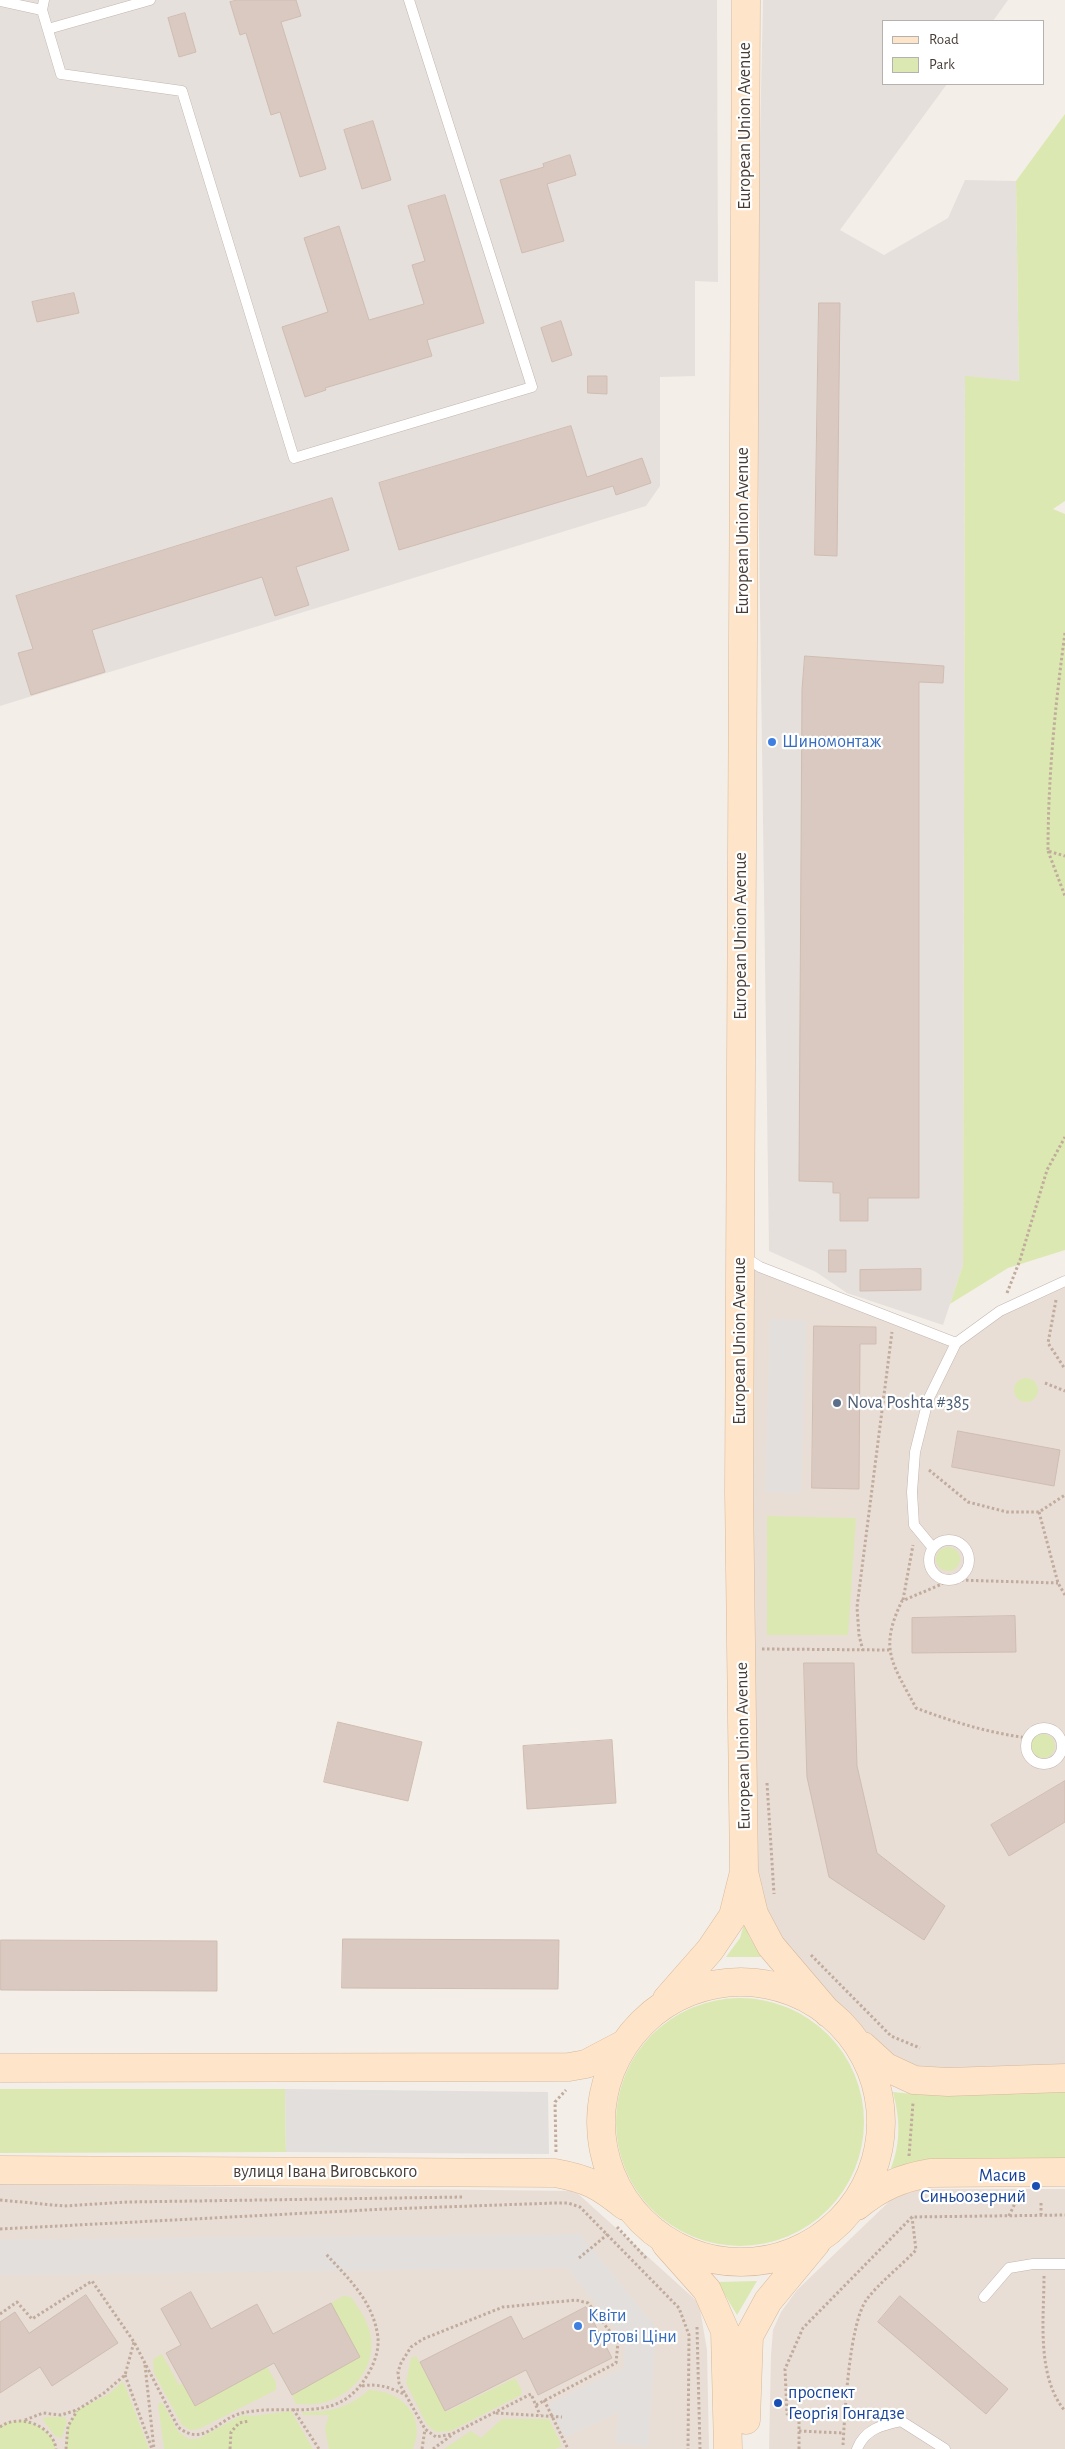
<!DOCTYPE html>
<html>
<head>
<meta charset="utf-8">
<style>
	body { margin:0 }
	#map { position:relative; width:1065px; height:2449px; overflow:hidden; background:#f4eee8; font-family:"Alegreya Sans",sans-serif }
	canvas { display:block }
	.legend { position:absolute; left:882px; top:20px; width:162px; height:65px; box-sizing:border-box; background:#fff; border:1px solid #b5b1af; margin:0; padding:6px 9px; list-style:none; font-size:15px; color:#473d37 }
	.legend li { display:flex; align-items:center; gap:10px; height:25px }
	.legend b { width:25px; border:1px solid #b5b1af }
</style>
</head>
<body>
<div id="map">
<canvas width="1065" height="2449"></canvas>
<ul class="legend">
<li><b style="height:6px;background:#fee4c8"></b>Road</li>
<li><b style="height:14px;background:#dce8b2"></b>Park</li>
</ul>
</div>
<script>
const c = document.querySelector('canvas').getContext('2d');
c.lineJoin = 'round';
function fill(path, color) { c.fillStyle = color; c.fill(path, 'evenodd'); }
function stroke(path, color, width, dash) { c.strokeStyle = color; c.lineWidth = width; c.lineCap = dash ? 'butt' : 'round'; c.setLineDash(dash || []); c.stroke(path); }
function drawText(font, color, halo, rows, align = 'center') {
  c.font = font + ' "Alegreya Sans",sans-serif'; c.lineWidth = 4.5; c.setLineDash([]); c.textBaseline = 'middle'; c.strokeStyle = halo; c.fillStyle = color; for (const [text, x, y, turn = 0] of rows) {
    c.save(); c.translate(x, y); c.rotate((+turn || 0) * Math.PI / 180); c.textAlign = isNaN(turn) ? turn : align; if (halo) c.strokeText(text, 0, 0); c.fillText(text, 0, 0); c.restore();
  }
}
const residential = new Path2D(`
	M740 1255 956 1343 1000 1311 1065 1280V2078L886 2067 847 2031 794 1975 754 1914Z
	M0 2184 575 2191 699 2303 707 2350 709 2449H0Z
	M923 2189H1065V2449H769L771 2355 773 2330 781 2312 797 2290 895 2196Z`);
const industrial = new Path2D(`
	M0 0H717L718 282 695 281V376L660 377V486L646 506 0 706Z
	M763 0H1008L993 21H884V84H947L840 230 884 255 948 218 965 180 1016 181 1019 381 965 377 963 1265 943 1325 847 1293 816 1272 769 1251 756 321Z`);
const green = new Path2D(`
	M1065 114V501L1053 509 1065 514V1250L1008 1268 950 1304 963 1265 965 376 1019 381 1016 181Z
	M1014 1390a12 12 0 1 1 24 0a12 12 0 1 1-24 0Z
	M767 1516 856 1518 848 1635H767Z
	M936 1559a12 12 0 1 1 24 0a12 12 0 1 1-24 0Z
	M1031 1746a12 12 0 1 1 24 0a12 12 0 1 1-24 0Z
	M745 1921 749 1936 761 1957H726L740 1938Z
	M616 2122a124 124 0 1 1 248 0a124 124 0 1 1-248 0Z
	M0 2089H285L286 2152 0 2153Z
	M1065 2091V2165L891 2168C901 2142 900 2119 893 2092L913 2094Z
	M757 2281 737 2315 717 2282Z
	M343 2296 351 2297C360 2310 370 2324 371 2339 375 2372 347 2400 316 2404 310 2405 303 2404 296 2404L292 2395 360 2357 331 2303Z
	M162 2354 179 2385 183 2384 195 2406 267 2367 276 2382V2390L199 2429 190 2430 182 2425 154 2373 153 2359Z
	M416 2356 446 2412 515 2378 522 2391 521 2395 451 2431 436 2432 427 2425 406 2383 411 2358Z
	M122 2382 124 2383 149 2449H66L68 2426 77 2410 109 2394Z
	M369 2390C401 2391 427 2415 413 2449H329L325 2428 329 2415H303L302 2412C331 2412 346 2409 369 2390Z
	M162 2402 178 2431 188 2439H198L242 2415 253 2416 291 2411 313 2449H164L158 2404Z
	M48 2417H65L67 2421 62 2438 55 2436 42 2419Z
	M502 2419H549L562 2446 555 2449H444L471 2431 481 2438Z
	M25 2420C38 2426 54 2433 56 2449H0V2427L5 2423Z`);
const parking = new Path2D(`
	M770 1319 806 1321 801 1493 765 1492Z
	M285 2089 548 2092 549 2154 286 2152Z
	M580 2234 656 2328 648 2447 616 2443 619 2412 565 2437 549 2404 624 2368 625 2341 568 2268 0 2275V2240Z`);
const building = new Path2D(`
	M238 0H296L301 16 281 22 326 169 300 177 280 112 271 115 246 33 240 35 230 2Z
	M185 13 196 52 179 57 168 18Z
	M373 121 391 180 362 189 344 130Z
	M570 155 576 175 547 184 564 241 522 253 500 180 544 167 543 164Z
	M445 195 484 323 427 340 432 356 325 388 326 390 305 397 282 327 328 312 304 238 339 226 369 320 424 304 412 265 425 261 408 206Z
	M74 293 79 313 37 322 32 302Z
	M819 303H840L837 556 815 555Z
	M561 321 572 355 552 362 541 328Z
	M588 376H607V394L588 393Z
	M571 426 587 477 642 458 651 483 616 495 613 486 399 550 379 483Z
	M332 498 349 550 296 567 309 605 275 616 262 577 92 630 105 672 31 695 18 653 33 649 16 596Z
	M805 656 944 666 943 683 919 682V1198H868V1221H840V1193H833V1182L799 1181 802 690Z
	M829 1250H846V1272H829Z
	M921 1269V1290L860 1291V1270Z
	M814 1326 876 1327V1344H860L859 1489 812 1488Z
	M958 1431 1060 1450 1054 1486 952 1467Z
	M1015 1616 1016 1652 912 1653V1618Z
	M804 1663H854L857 1766 877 1853 945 1906 924 1940 829 1877 807 1777Z
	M338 1722 422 1742 408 1801 324 1782Z
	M612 1740 616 1803 527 1809 523 1746Z
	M1065 1781V1822L1009 1856 991 1825Z
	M343 1939 559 1940 558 1989 342 1988Z
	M1 1940 217 1941V1991L1 1990Z
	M191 2292 211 2329 257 2304 273 2334 331 2303 360 2357 292 2395 274 2363 195 2406 166 2353 181 2345 161 2309Z
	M86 2295 118 2343 52 2386 40 2367 0 2393V2322L15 2312 29 2333Z
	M900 2296 1008 2389 986 2414 878 2322Z
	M586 2307 612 2358 538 2395 526 2370 445 2411 420 2362 511 2316 523 2339Z`);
const path = new Path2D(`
	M1065 633C1055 706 1048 778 1048 851L1065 856
	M1048 851 1065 896
	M1007 1293 1020 1260 1047 1170 1065 1137
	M1056 1300 1048 1343 1065 1369
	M1045 1383 1065 1391
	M929 1470 968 1502 1007 1512H1039L1065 1495
	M1039 1512 1058 1583 1065 1595
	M956 1580 1058 1583
	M949 1581 902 1601C878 1650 893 1664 916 1708 953 1722 989 1733 1028 1738
	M903 1600 913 1545
	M762 1649 889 1650
	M863 1651 859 1635 857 1607 892 1332
	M767 1783 774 1894
	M811 1955 891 2036 920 2048
	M556 2152 555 2102 566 2090
	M909 2156 913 2103
	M0 2200 64 2206 127 2202 463 2197
	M1041 2203V2215
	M1009 2216 1018 2197
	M617 2227 647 2259
	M0 2229 386 2209 555 2203H568L580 2207 679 2308 689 2335 688 2449
	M579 2258 608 2234
	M1044 2276C1044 2318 1036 2376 1065 2411
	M0 2314 17 2302 32 2319 92 2281 134 2342 178 2427C204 2448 217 2419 242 2413 290 2402 338 2427 368 2374 374 2364 379 2351 378 2338 374 2302 348 2278 325 2253
	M697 2327 700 2449
	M145 2365 154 2449
	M125 2375 152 2449
	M362 2386C379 2383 391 2388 406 2395
	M544 2400 568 2449
	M536 2405 616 2363 618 2342 588 2303 576 2300 503 2307 423 2339 411 2347 401 2363 398 2372 399 2383 425 2429 436 2437 452 2434 531 2394 540 2415
	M293 2409 319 2449
	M496 2413 562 2417
	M25 2420 43 2413 61 2415 77 2410 104 2393 125 2375 134 2342
	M0 2427C18 2413 53 2425 56 2449
	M799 2431 843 2433
	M843 2445C845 2412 849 2323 867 2299 880 2282 901 2266 916 2250L912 2217
	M66 2449 68 2426 77 2411
	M230 2449 231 2432 239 2423 249 2421
	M422 2449 425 2429
	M433 2449 452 2435
	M799 2449V2414H787L785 2369 803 2328 912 2217 1065 2215`);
const lane = new Path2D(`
	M0 1 42 10 44 0
	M42 10 61 74 182 91 294 458 532 387 409 0
	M48 29 150 0
	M743 1256 760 1267 956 1343 1000 1311 1065 1281
	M929 1560a20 20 0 1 1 40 0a20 20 0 1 1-40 0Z
	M933 1548 914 1525 912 1492 915 1452 928 1400 956 1343
	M1026 1746a18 18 0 1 1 36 0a18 18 0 1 1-36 0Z
	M984 2297 1009 2268 1033 2264H1065
	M857 2449C865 2429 882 2425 901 2421L945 2449`);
const secondary = new Path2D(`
	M746 0 739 1492 744 1872 754 1914 771 1946 828 2013
	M601 2122a140 140 0 1 1 280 0a140 140 0 1 1-280 0Z
	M667 1999 710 1950 733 1916 743 1876
	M863 2046 886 2067 914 2080 948 2082 1065 2078
	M0 2068 569 2067 586 2064 624 2044
	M0 2170 555 2173C588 2179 599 2185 625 2206
	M857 2206C880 2187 901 2178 930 2173L1065 2172
	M666 2244 707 2290 725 2331 728 2449
	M746 2420 749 2336 768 2301 816 2243`);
const markers = [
	[772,742,5,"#3f7fe0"],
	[837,1403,5,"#5c6f8a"],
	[1036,2186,5,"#1a4fb4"],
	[578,2326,5,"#3f7fe0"],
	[778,2403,5,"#1a4fb4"]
];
const streetNames = [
	["European Union Avenue",745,126,-90],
	["European Union Avenue",743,531,-90],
	["European Union Avenue",741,936,-90],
	["European Union Avenue",740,1341,-90],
	["European Union Avenue",743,1746,-91],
	["вулиця Івана Виговського",325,2172]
];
const shopNames = [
	["Шиномонтаж",782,742],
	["Квіти",588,2316],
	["Гуртові Ціни",588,2337]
];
const serviceNames = [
	["Nova Poshta #385",847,1403]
];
const transitNames = [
	["Масив",1026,2176],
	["Синьоозерний",1026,2197],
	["проспект",788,2393,"left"],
	["Георгія Гонгадзе",788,2414,"left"]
];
fill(residential, '#e8ded6');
fill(industrial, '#e6e0dd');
fill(green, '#dce8b2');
fill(parking, '#e2dfdd');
fill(building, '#d9c9c1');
stroke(building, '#d0bdb1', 1);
stroke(lane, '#c2b6ae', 11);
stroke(secondary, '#d6b89b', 29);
stroke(path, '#c1ab9c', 3, [2.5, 2.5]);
stroke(lane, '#fff', 10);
stroke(secondary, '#fee4c8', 28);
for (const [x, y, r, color] of markers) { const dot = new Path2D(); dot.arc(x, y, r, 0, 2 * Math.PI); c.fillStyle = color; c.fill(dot); stroke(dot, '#fff', 2); }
drawText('18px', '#473d37', '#fff', streetNames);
drawText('18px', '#366cbe', '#fff', shopNames, 'left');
drawText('18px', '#4e5e75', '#fff', serviceNames, 'left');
drawText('18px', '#164399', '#fff', transitNames, 'right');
</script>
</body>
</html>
